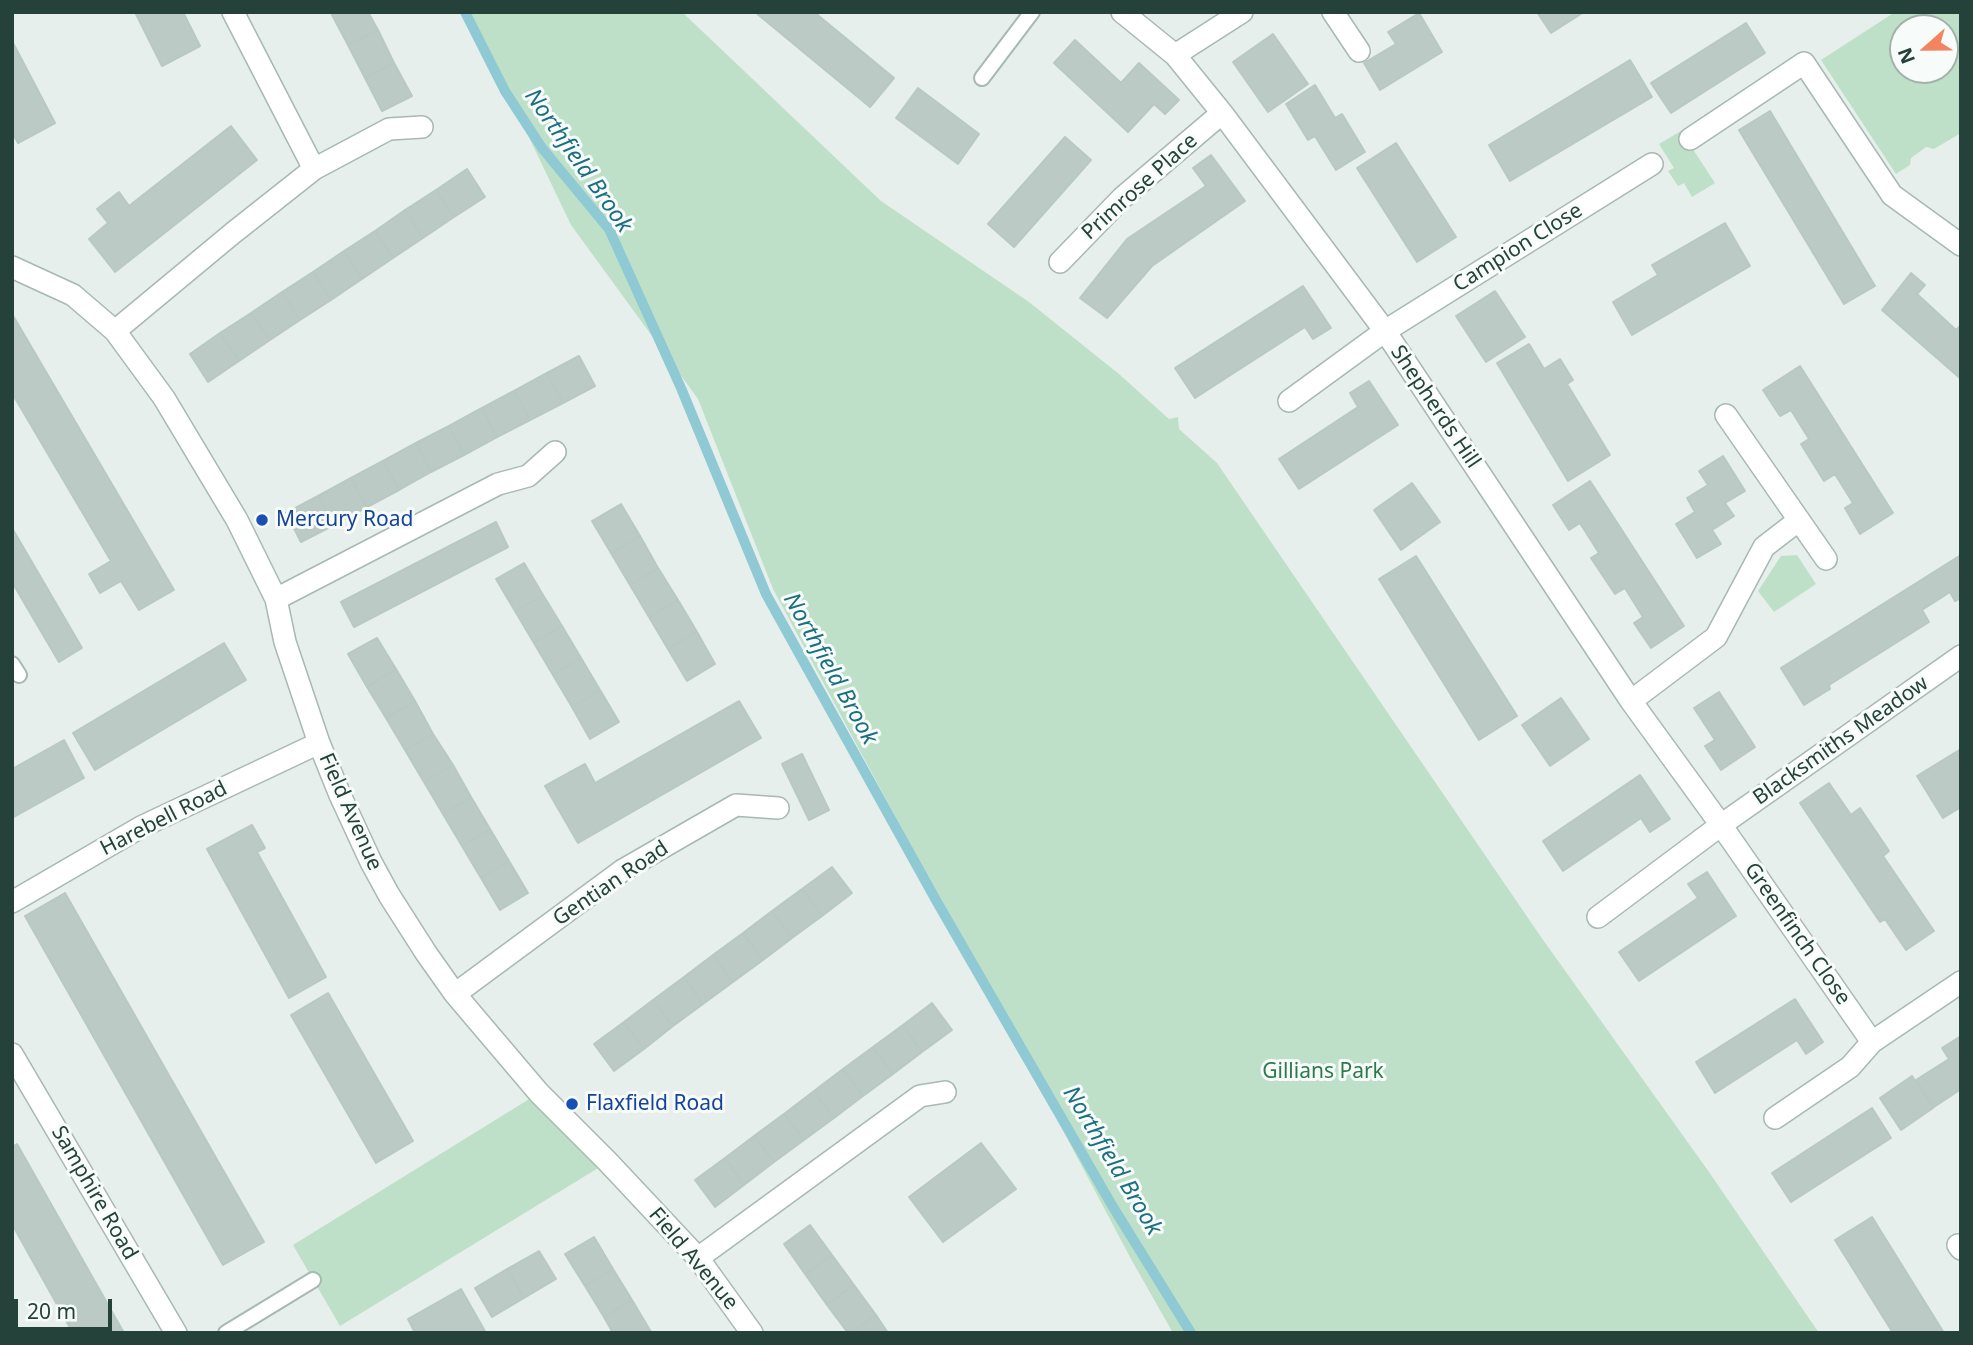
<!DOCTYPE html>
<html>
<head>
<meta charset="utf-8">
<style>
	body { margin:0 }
	#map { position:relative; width:1973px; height:1345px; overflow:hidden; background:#e6efeb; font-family:"Noto Sans",sans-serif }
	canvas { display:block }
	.frame { position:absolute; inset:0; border:14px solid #24423a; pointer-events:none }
	.north { position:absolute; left:1889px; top:14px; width:70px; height:70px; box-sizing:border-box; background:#f7fbf9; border:2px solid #a3b1ad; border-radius:50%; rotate:249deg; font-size:19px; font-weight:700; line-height:28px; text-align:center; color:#24423a }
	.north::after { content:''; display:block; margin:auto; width:24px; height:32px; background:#f4845f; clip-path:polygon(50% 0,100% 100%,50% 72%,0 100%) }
	.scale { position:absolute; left:14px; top:1299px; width:98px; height:32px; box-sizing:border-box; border:4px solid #24423a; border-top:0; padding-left:9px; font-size:21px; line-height:24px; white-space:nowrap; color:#24423a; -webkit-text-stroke:5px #f7fbf9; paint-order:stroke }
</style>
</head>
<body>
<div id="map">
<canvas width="1973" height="1345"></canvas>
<div class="frame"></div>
<div class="north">N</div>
<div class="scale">20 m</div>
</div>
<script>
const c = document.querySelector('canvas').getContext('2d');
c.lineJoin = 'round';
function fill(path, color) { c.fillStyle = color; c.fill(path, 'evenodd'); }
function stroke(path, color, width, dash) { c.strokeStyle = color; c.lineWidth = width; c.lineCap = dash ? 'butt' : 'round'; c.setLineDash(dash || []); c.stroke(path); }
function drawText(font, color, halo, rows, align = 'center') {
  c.font = font + ' "Noto Sans",sans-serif'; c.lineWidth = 6; c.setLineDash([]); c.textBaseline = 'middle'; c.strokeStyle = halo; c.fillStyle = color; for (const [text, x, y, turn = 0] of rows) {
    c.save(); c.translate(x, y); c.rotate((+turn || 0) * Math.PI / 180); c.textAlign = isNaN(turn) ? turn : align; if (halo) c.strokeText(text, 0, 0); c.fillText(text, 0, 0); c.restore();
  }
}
const green = new Path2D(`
	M469 12H682L881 201 1029 302 1119 374 1169 419 1178 417 1179 429 1217 463 1541 937 1709 1172 1819 1333H1173L1131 1259 1013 1036 773 589 698 399 571 225Z
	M1895 12H1961V133L1934 149 1926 147 1911 158 1910 165 1896 174 1821 60ZM1903 28H1945V70H1903Z
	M1681 131 1715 183 1692 197 1684 183 1678 186 1668 171 1674 168 1659 144Z
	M1797 555 1816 584 1774 612 1758 591 1781 556Z
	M539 1093 608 1162 340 1326 293 1245Z`);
const stream = new Path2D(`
	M465 12 505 91 542 148 609 229 681 388 766 594 937 902 1113 1207 1191 1333`);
const building = new Path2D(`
	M135 12H183L200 46 162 66Z
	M368 12 378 30 348 45 331 13Z
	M755 12H814L894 78 870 107Z
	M1537 12H1584L1551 33Z
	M1419 13 1442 52 1380 90 1364 63 1396 44 1388 32Z
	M1746 23 1765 53 1671 113 1651 83Z
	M378 30 394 63 365 78 348 45Z
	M1273 34 1308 84 1268 112 1233 62Z
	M1075 40 1121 83 1139 63 1179 100 1165 114 1154 104 1128 132 1054 63Z
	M12 41 55 123 18 143 12 132Z
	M1630 60 1652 97 1510 181 1489 145Z
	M394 63 412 96 382 111 365 78Z
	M1315 85 1335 118 1342 114 1365 152 1336 170 1315 136 1308 140 1286 104Z
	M918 88 979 134 958 164 896 118Z
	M1770 111 1875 286 1844 304 1739 130Z
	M231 126 257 160 115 272 89 239 108 223 97 209 119 192 129 206Z
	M1065 137 1091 160 1014 247 988 224Z
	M1396 143 1456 237 1417 262 1357 168Z
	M1211 155 1245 201 1152 266 1107 318 1080 298 1127 239 1206 186 1193 168Z
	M467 169 485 197 454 217 436 190Z
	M436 190 454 217 423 238 405 210Z
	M405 210 423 238 393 258 375 231Z
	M1725 223 1750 266 1632 335 1613 302 1658 275 1652 265Z
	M375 231 393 258 362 279 344 251Z
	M344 251 362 279 331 300 313 272Z
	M313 272 331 300 300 320 282 292Z
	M1911 273 1925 285 1917 294 1956 330 1961 325V379L1882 310Z
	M1303 286 1331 328 1313 339 1305 327 1195 398 1175 368Z
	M1495 291 1525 337 1486 362 1456 316Z
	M282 292 300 320 270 340 251 313Z
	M251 313 270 340 239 361 220 333Z
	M12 314 174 590 139 610 121 581 100 593 89 574 111 561 12 393Z
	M220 333 239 361 208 382 190 354Z
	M1529 344 1544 369 1560 359 1573 380 1567 384 1610 455 1568 481 1497 363Z
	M579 356 595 386 563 403 547 373Z
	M1800 366 1893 513 1860 534 1845 508 1853 503 1835 474 1824 481 1801 444 1809 439 1791 410 1780 416 1763 390Z
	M547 373 563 403 530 420 514 391Z
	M1369 381 1398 425 1299 489 1279 459 1358 407 1350 393Z
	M514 391 530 420 497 437 482 408Z
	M482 408 497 437 464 455 449 426Z
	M449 426 464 455 431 472 416 443Z
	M416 443 431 472 399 490 383 461Z
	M1723 456 1745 491 1725 503 1734 516 1712 530 1721 544 1697 558 1676 524 1695 512 1687 498 1708 485 1699 471Z
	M383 461 399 490 367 507 351 478Z
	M351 478 367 507 334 525 318 496Z
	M1590 481 1684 626 1651 648 1634 623 1643 617 1625 588 1615 594 1591 558 1599 553 1580 523 1569 530 1553 505Z
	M1412 483 1440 522 1401 550 1374 510Z
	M318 496 334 525 301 542 286 513Z
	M621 504 640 536 611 553 592 521Z
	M496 522 508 547 354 627 341 602Z
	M12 528 82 648 59 662 12 582Z
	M640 536 658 568 630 585 611 553Z
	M1961 555V598L1955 601 1950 592 1922 610 1929 622 1829 685 1830 689 1804 705 1781 668Z
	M1416 556 1517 716 1479 740 1379 579Z
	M524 563 543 595 515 611 496 579Z
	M658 568 678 600 649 617 630 585Z
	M543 595 562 626 534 643 515 611Z
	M678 600 697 632 668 649 649 617Z
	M562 626 581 658 553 675 534 643Z
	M697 632 715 664 687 681 668 649Z
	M377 638 396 669 367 687 348 654Z
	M224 643 246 680 95 770 73 733Z
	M581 658 600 690 572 707 553 675Z
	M396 669 415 701 386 718 367 687Z
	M600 690 619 722 590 739 572 707Z
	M1719 692 1755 747 1721 770 1705 746 1715 740 1694 708Z
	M1561 698 1589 739 1550 766 1522 725Z
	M415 701 433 734 405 750 386 718Z
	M739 701 761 738 578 843 545 786 585 764 595 783Z
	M433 734 453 765 424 782 405 750Z
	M64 740 84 778 12 818V769Z
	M1961 749V807L1943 818 1917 776Z
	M802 754 829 810 809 820 782 764Z
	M453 765 471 797 443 814 424 782Z
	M1640 775 1670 819 1650 832 1641 818 1563 871 1543 841Z
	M1829 783 1851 815 1860 808 1889 851 1883 856 1934 931 1906 950 1885 919 1880 922 1800 803Z
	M471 797 490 829 462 846 443 814Z
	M252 825 265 848 257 852 326 977 289 998 207 849Z
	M490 829 509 861 481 878 462 846Z
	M509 861 528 893 500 910 481 878Z
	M832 867 852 893 822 916 802 889Z
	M1707 872 1736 916 1639 981 1619 952 1698 898 1688 884Z
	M802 889 822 916 792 938 772 911Z
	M65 893 264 1242 223 1265 25 916Z
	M772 911 792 938 763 960 743 933Z
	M743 933 763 960 733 982 713 955Z
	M713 955 733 982 703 1004 684 977Z
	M684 977 703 1004 673 1026 653 1000Z
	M328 993 413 1141 376 1163 291 1015Z
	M1795 999 1823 1042 1806 1054 1797 1040 1715 1093 1696 1062Z
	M653 1000 673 1026 644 1049 624 1022Z
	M932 1003 952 1030 922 1052 903 1025Z
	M624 1022 644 1049 614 1071 594 1044Z
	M903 1025 922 1052 893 1074 873 1047Z
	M1961 1036V1089L1934 1107 1916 1080 1949 1059 1942 1048Z
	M873 1047 893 1074 863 1096 843 1069Z
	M843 1069 863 1096 834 1118 814 1091Z
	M1912 1076 1933 1108 1901 1130 1880 1098Z
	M814 1091 834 1118 804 1140 784 1114Z
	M1872 1108 1891 1138 1791 1202 1772 1173Z
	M784 1114 804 1140 774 1162 754 1136Z
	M754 1136 774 1162 744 1185 725 1158Z
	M981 1143 1016 1189 943 1242 909 1197Z
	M17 1144 124 1333H73L12 1224V1147Z
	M725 1158 744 1185 715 1207 695 1180Z
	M1872 1217 1944 1333H1893L1835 1240Z
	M810 1225 832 1255 805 1274 784 1244Z
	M594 1237 613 1269 585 1286 565 1254Z
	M539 1251 556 1279 524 1298 507 1269Z
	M832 1255 854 1285 827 1305 805 1274Z
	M507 1269 524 1298 492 1317 475 1288Z
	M613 1269 632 1300 604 1317 585 1286Z
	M854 1285 876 1315 851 1333H848L827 1305Z
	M461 1289 486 1333H415L408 1319Z
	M632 1300 651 1332 613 1333 604 1317Z
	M876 1315 888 1333H851Z`);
const service = new Path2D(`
	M982 78 1032 12
	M12 664 19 675
	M226 1333 313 1280`);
const minor = new Path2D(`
	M233 12 314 169
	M1122 12 1175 55 1222 113 1385 331 1631 701 1721 825 1872 1042
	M1333 12 1359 51
	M1175 55 1242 12
	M1690 139 1804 63 1892 195 1961 245
	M1060 262 1122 198 1222 113
	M12 267 73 295 115 331 164 398 237 520 276 599 285 642 319 743 340 795 371 862 389 895 426 953 455 994 539 1093 608 1162 698 1258 752 1333
	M115 331 233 233 314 169 389 129 422 127
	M1289 401 1385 331 1652 164
	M1726 415 1826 559
	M276 599 498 484 528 476 555 452
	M1631 701 1716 637 1764 547 1799 520
	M12 902 141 827 319 743
	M1598 917 1721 825 1961 656
	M455 994 623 870 736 805 778 808
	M12 1054 176 1333
	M1775 1118 1850 1067 1872 1042 1961 982
	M1958 1245 1961 1249
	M698 1258 920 1096 945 1092`);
const markers = [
	[262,520,7,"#1a4fb4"],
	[572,1104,7,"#1a4fb4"]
];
const streetNames = [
	["Primrose Place",1140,187,-42],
	["Campion Close",1518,248,-32],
	["Shepherds Hill",1435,407,56],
	["Blacksmiths Meadow",1841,741,-35],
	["Field Avenue",350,812,66],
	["Harebell Road",164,819,-27],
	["Gentian Road",611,884,-34],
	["Greenfinch Close",1797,934,55],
	["Samphire Road",94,1193,60],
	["Field Avenue",693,1259,50]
];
const transitNames = [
	["Mercury Road",276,520],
	["Flaxfield Road",586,1104]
];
const parkNames = [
	["Gillians Park",1323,1072]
];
const waterNames = [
	["Northfield Brook",578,161,55],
	["Northfield Brook",830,669,61],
	["Northfield Brook",1112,1161,59]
];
fill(green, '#bfe0c8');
stroke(stream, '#8ec9d4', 10);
fill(building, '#bbcac4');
stroke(building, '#b8c9c2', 2);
stroke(service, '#a8b8b2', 18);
stroke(minor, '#a8b8b2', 24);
stroke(service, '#fff', 14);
stroke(minor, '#fff', 21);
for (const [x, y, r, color] of markers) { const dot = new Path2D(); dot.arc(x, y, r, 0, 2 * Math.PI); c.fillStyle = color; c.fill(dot); stroke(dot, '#f7fbf9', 2.5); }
drawText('21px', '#24423a', '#f7fbf9', streetNames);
drawText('21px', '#164399', '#f7fbf9', transitNames, 'left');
drawText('21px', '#2d7a4b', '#f7fbf9', parkNames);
drawText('italic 23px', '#1c6f80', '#f7fbf9', waterNames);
</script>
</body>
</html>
